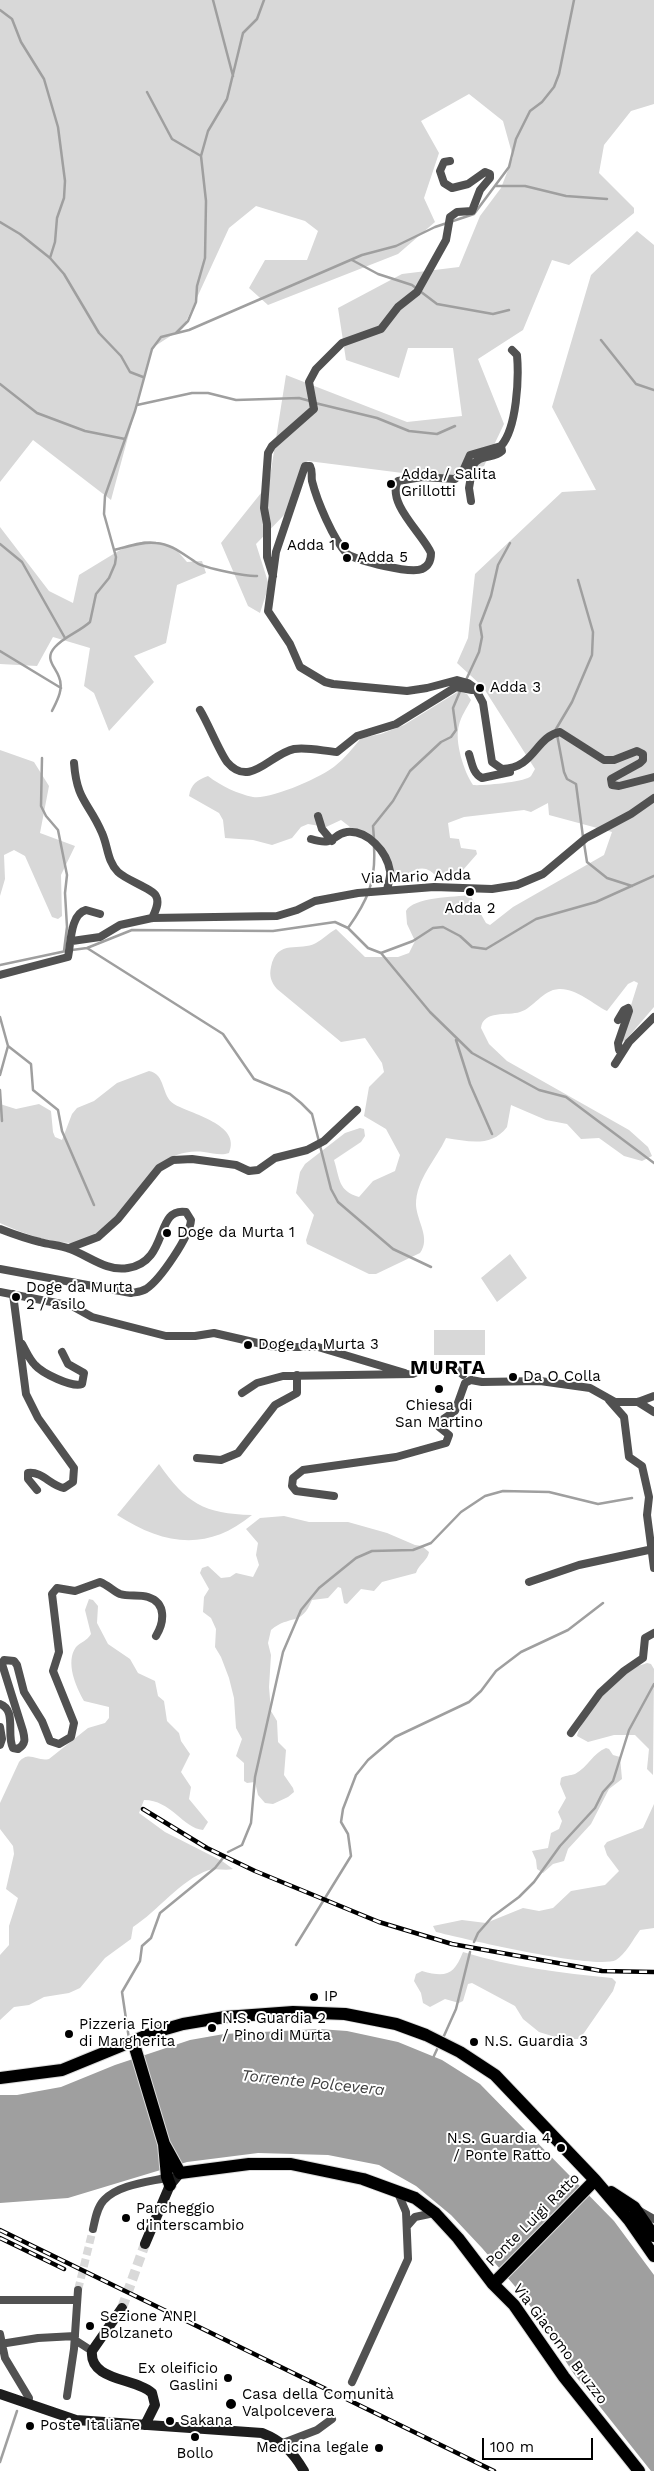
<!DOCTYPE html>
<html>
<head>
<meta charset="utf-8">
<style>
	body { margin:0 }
	#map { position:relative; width:654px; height:2471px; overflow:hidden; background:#fff; font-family:"Work Sans",sans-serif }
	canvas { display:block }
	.scale { position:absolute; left:482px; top:2438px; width:111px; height:22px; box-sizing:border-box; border:2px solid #000; border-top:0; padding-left:6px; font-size:15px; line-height:18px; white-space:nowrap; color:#000; -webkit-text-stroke:4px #fff; paint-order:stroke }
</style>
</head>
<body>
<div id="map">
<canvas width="654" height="2471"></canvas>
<div class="scale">100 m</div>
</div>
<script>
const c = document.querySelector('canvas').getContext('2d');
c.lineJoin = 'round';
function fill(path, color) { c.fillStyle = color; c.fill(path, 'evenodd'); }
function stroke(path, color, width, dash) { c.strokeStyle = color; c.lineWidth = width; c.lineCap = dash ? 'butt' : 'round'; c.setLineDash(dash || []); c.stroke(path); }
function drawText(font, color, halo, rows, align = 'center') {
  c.font = font + ' "Work Sans",sans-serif'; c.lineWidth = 4; c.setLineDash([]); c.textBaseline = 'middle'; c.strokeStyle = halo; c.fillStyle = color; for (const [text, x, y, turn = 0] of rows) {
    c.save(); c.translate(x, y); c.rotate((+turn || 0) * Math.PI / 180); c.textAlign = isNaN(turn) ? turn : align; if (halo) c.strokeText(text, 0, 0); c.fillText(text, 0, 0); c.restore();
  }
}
const green = new Path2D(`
	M0 0H654V104L631 111 604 145 599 173 634 208V213L569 265 552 260 523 330 478 359 504 424 484 466 442 478 308 461 303 464 287 512 256 544 269 585 260 613 248 606 221 543 269 483 286 375 407 422 462 416 453 348H408L399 378 346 360 338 308 402 274 459 267 480 216 501 188 513 157 503 121 469 94 421 121 439 153 424 198 435 222 398 254 268 305 249 288 265 260H307L318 231 305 221 256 206 229 228 183 328 152 348 111 500 33 440 0 482Z
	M637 231 654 245V1007L624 1042 621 1037 638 983 634 981 628 984 607 1011C593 1004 576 988 559 989 542 990 534 1008 520 1012 508 1016 483 1010 481 1028L489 1044 507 1061 629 1130 648 1147 652 1156 642 1161 624 1156 599 1138 581 1139 567 1124 546 1120 511 1105 507 1127C491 1148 468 1141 446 1138 436 1160 416 1179 416 1205 417 1222 431 1238 420 1253L376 1274H369L307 1244 306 1240 314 1215 296 1193 300 1172 305 1164 345 1133 360 1128 364 1129 365 1136 361 1142 334 1160C340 1179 338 1191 359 1197L373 1181 395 1171 400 1155 386 1129 364 1116 369 1087 384 1072 382 1063 365 1038 341 1042 277 989C271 982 269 976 271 967 277 938 300 952 316 943 323 939 329 933 336 929L365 957H398L409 953 415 941 407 924 406 911C413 897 455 897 470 895L486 923 490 925 513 907 604 855 612 832 549 815 548 803 531 812 524 810 464 817 448 823 450 838 459 839 461 848 476 850 477 854 463 870 460 881 440 880C423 860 416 870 396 880L387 854 371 835 350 827 341 820 326 827 308 824 301 827 292 838 272 845 253 840 225 838 223 820 219 813 189 796C191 784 197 780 208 776 221 786 238 794 253 797 270 800 322 777 335 766 345 758 353 748 361 738L381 734 404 725 459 691 467 694 471 700C467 708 461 716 459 725 454 741 464 772 473 785 482 786 526 782 531 776L535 769 483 687 457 663 468 638 475 574 562 492 596 490 552 407 591 275Z
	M0 527 49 591 73 603 79 575 120 550 144 541 173 546 187 562 202 561 206 573 177 585 166 643 134 656 154 682 109 731 94 693 84 686 90 648 53 637 37 666 0 664Z
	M0 750 34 762 49 786 40 833 75 846 61 875 62 916 58 919 52 917 25 856 14 850 4 855 5 879 0 896Z
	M149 1071C166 1074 161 1096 174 1104 190 1114 242 1124 229 1153 221 1156 213 1153 204 1152 186 1150 173 1155 158 1165 139 1189 104 1242 71 1243 48 1243 20 1232 0 1223V1104L16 1109 39 1104 51 1111 53 1132 55 1137 62 1140 72 1114 77 1108 94 1101 117 1083Z
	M510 1254 527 1278 497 1302 481 1278Z
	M434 1330H485V1355H434Z
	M159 1464C186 1503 204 1514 252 1515 207 1552 164 1545 117 1515Z
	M284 1516 309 1522H348L387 1533 415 1545 422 1546 429 1552C428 1560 419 1564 416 1573L382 1582 374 1591 361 1589 347 1604 344 1603 341 1588 338 1587 328 1598 312 1600C301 1627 290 1614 271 1630L268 1643 271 1655 269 1687 271 1711 277 1721 278 1742 286 1750 284 1775 293 1788 294 1792 288 1797 273 1804 265 1803 258 1795 255 1782 247 1783 244 1781V1763L236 1756 242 1739 236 1728 234 1698 229 1678 221 1657 215 1647 216 1629 211 1618 203 1612 204 1597 209 1589 200 1573 202 1568 208 1566 221 1578 230 1577 236 1573 253 1577 259 1565 256 1555 258 1543 246 1529 260 1518Z
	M89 1599 93 1600 98 1606 97 1623 108 1644 130 1659 138 1673 155 1681 158 1696 164 1701 167 1721 179 1733 181 1741 190 1754 181 1772 191 1787 189 1799 208 1822 203 1830C183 1828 171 1800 144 1800L139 1813 165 1832 222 1861 233 1869C225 1871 216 1868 209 1870 180 1880 158 1911 133 1927L131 1939 105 1958 80 1988 69 1993 44 1997 29 2005 14 2007 0 2020V1955L9 1945V1926L18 1898 6 1889 14 1854 13 1846 0 1829V1803L19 1762C29 1750 37 1762 49 1759L88 1728 105 1723 109 1718V1707L84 1701C76 1687 65 1662 76 1647 81 1642 87 1641 91 1634L85 1610Z
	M647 1663 651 1664 654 1669 653 1775 647 1769 649 1749 635 1735H614L588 1742 577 1736C579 1723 610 1685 621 1675 628 1669 638 1666 647 1663Z
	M606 1748 609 1749 613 1755 620 1757 622 1779 609 1789 591 1824 568 1849 564 1861 553 1864 543 1873 537 1869 536 1860 532 1851 548 1848 551 1833 559 1829 562 1821 558 1812 566 1798 560 1784 561 1778C565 1775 570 1776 575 1774 588 1767 593 1753 606 1748Z
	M654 1804V1928L640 1930C634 1938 625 1955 616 1960 595 1970 465 1939 436 1932L433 1926 462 1920 486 1923 523 1908 539 1911 553 1908 571 1891 605 1885 619 1871 607 1855 604 1846 607 1842 643 1828Z
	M463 1952C512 1967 561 1973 612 1978L616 1982 613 1991 584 2033 578 2039H562L539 2032 523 2019 515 2006 472 1983 468 1984 463 2001 459 2003 445 1999 430 2007 423 2003 421 1993 414 1981 416 1974 422 1971C446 1978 454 1975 463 1952Z`);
const water = new Path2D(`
	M319 2029 347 2031 398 2042 442 2060 480 2084 614 2221 654 2275V2471H651L574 2374 525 2298 482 2248 451 2215 416 2186 379 2165 328 2155 258 2153 187 2162 68 2198 0 2203V2095H17L61 2087 115 2065 190 2040 224 2034Z`);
const stream = new Path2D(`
	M213 0 233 76
	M0 10 12 19 21 42 44 79 58 127 65 181 64 198 57 218 55 242 50 258
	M147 92 172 139 201 156
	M495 186H525L566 196 607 199
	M0 222 20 234 50 258 64 274 99 333 121 356 130 372 143 377
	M352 260 378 274 412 285 437 304 493 314 509 310
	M176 333 188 321 196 302 197 286 205 258 206 201 201 156 208 131 227 99 243 33 257 19 264 0
	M601 340 636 384 654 390
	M0 384 37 413 85 431 125 439
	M315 403 377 418 409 431 437 434 455 426
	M137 405 192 393H208L236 400 299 398 310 401
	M0 544 22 562 65 638
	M114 550C127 547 142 541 156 543 172 544 184 555 197 563 204 568 249 577 257 576
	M578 580 593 632 592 655 572 702 556 729 564 772 567 779 576 784 583 837
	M0 651 61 688
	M466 680 479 652 482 637 480 625 491 596 498 565 510 543
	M52 711C57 701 64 689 59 677 55 666 44 659 55 647 65 636 79 632 90 622L96 594 109 578 115 564 116 557 104 514 105 496 135 411 152 349 161 337 189 330 362 255 396 246 435 227 474 214 509 167 516 139 530 111 542 102 554 87 559 74 574 0
	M42 758 41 806 46 816 58 830 67 875 65 893 67 927 64 951
	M374 839 373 826 393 801 410 771 441 742 451 737 456 730 453 708 461 689
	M584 843 587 862 607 878 632 886
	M348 928C368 900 376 881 374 847
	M87 948 223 1034 254 1079 290 1094 301 1103 312 1114 331 1189 338 1202 393 1249 431 1267
	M72 950 87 948 132 930 273 931 335 922 348 928 368 948 381 953 413 941 433 928 443 927 460 936 472 947 486 949 536 919 596 902 654 876
	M381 953 430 1012 472 1053 539 1090 566 1097 654 1163
	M0 965 66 951
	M0 1017 8 1046 31 1064 33 1090 58 1110 62 1131 94 1205
	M456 1040 470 1084 492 1134
	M0 1075 8 1046
	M0 1090 2 1121
	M228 1852 242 1845 251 1823 255 1777 283 1652 301 1610 319 1588 356 1558 372 1551 413 1550 431 1543 461 1512 485 1496 503 1491 549 1492 598 1504 632 1498
	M474 1942 478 1933 492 1917 519 1897 534 1882 560 1846 595 1808 603 1792 613 1781 629 1730 654 1684
	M296 1945 351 1856 348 1834 341 1822 343 1809 356 1775 368 1760 395 1737 469 1702 481 1691 496 1671 521 1652 568 1630 603 1603
	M443 2038 456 2009 470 1952
	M129 2039 122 1992 140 1961 142 1946 151 1938 160 1913 215 1868 223 1858
	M433 2058 439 2045
	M0 2462 17 2411`);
const minorTunnel = new Path2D(`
	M78 2290 93 2229`);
const secondaryTunnel = new Path2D(`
	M122 2308 145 2244`);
const minor = new Path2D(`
	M501 446C517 428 519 378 517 355L512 350
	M471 501 469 488 473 465C480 454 494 459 502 451L501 446 470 455 462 473 455 479 422 477 398 481C386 503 423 534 431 553 431 560 429 566 422 569 410 574 359 561 347 554 333 539 317 501 312 481 311 475 313 472 310 466H305L276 552 268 611 290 644 300 667 325 682 333 684 407 691 427 688 457 680 468 683 475 688 483 703 492 762 502 769C535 768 535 737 560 732L604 760H614L637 751 643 754V760L640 763 611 779 612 785 619 786 654 777
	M273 576 267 557V524L264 508 268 453 272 446 314 409 309 382 316 369 342 343 381 329 398 307 417 292 446 240 450 217 457 212 472 211 480 190 490 178V174L485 172 468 184 452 188 444 183 440 171 444 162 450 161
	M200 710C208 723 219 751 227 762 250 789 270 754 294 749 308 747 323 751 337 752L357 736 396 724 456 687 472 690
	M469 754C472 763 473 774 482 778L510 772
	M74 763C77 802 89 802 102 833 108 846 107 861 118 872 126 880 153 889 156 896 160 903 155 912 152 918
	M318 816 322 829 332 841
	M311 839C337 847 331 834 347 832 368 830 387 852 390 871 391 877 388 884 387 890
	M72 941 100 937 120 925 152 918 277 916 297 910 315 901 358 893 434 887 492 889 517 885 543 874 586 838 631 814 654 798
	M0 975 68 957C71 944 70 914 86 910L100 914
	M618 1020 624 1010 628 1008 629 1011 618 1043 619 1050 623 1051
	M615 1064 629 1042 654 1017
	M0 1229C13 1234 27 1239 40 1242 50 1245 61 1245 70 1249 89 1256 107 1272 128 1268 170 1261 154 1207 186 1212L191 1220C190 1236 160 1280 146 1289 141 1292 136 1292 131 1293L0 1269
	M69 1248 98 1237 118 1219 159 1168 173 1160 192 1159 236 1165 249 1171 258 1170 275 1158 307 1150 324 1141 357 1110
	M0 1292 72 1306 92 1317 166 1336H195L214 1333 275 1347H318L405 1373
	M13 1294 26 1394 38 1418 74 1468 73 1482 64 1488C51 1486 42 1471 28 1473V1479L37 1490
	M22 1344C26 1351 29 1359 35 1365 42 1373 72 1388 82 1384L84 1373 68 1364 62 1352
	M471 1380 482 1382 540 1381 583 1387 590 1388 615 1402H638L654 1396
	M242 1393 257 1383 283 1376 413 1374 429 1366 458 1370 463 1375
	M609 1400 624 1417 629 1457 642 1466 649 1497 647 1515 654 1568
	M638 1402 654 1412
	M197 1458 221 1460 238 1453 275 1405 297 1393V1375
	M334 1496 296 1491 292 1486 293 1478 303 1470 396 1457 446 1443 449 1435 439 1427V1422L455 1411 465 1383 471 1380
	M529 1582 579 1565 653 1549
	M0 1704C17 1710 6 1735 13 1748L18 1749C26 1744 25 1739 23 1731L2 1664 4 1660 14 1661 17 1665 24 1692 42 1721 50 1741 59 1744 71 1737 74 1723 53 1671 59 1652 52 1594 57 1588 75 1591 100 1582C108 1585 113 1591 120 1594 129 1597 139 1594 148 1597 167 1603 164 1623 156 1636
	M0 1727 2 1739 0 1745
	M571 1733 600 1693 624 1671 643 1658 645 1638 654 1633
	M638 2210 654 2219
	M408 2225 415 2217 434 2213
	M93 2229C95 2220 97 2207 104 2200 119 2184 150 2182 170 2177
	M0 2300H76
	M0 2334 5 2358 29 2398 28 2404
	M75 2340 92 2351
	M0 2344 38 2338 75 2336
	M352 2382 408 2259 406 2212 398 2193
	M67 2396 74 2349 78 2290
	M283 2443 317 2430 332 2419`);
const secondary = new Path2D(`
	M145 2244 170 2185 180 2173
	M122 2308 92 2351C89 2381 136 2378 152 2393L155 2405 145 2425
	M0 2394 76 2420 262 2433C282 2441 293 2452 304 2471`);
const primary = new Path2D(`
	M133 2041 164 2144 167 2177 170 2185
	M0 2078 62 2070 155 2032 183 2024 225 2017 293 2012 345 2014 396 2024 426 2035 460 2052 495 2075 595 2180 629 2220 654 2256
	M164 2144 180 2173 249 2164H291L363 2179 415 2198 435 2213 458 2238 493 2284 514 2305 564 2377 639 2471
	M611 2192 634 2207 654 2236
	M493 2284 595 2180`);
const rail = new Path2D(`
	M143 1809 207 1848 255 1871 379 1922 452 1944 602 1971 654 1972
	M0 2230 494 2471
	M0 2238 64 2269`);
const markers = [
	[391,484,5,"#000"],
	[345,546,5,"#000"],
	[347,558,5,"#000"],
	[480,688,5,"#000"],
	[470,892,5,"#000"],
	[167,1233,5,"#000"],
	[16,1297,5,"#000"],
	[248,1345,5,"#000"],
	[513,1377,5,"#000"],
	[439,1389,5,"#000"],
	[314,1997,5,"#000"],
	[212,2028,5,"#000"],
	[69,2034,5,"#000"],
	[474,2042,5,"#000"],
	[561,2148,5,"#000"],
	[126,2218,5,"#000"],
	[90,2326,5,"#000"],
	[228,2378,5,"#000"],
	[231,2404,6,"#000"],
	[170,2421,5,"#000"],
	[30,2426,5,"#000"],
	[195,2437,5,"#000"],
	[379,2448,5,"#000"]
];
const poiNames = [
	["Adda / Salita",401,475],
	["Grillotti",401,492],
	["Adda 1",335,546,"right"],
	["Adda 5",357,558],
	["Adda 3",490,688],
	["Adda 2",470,909,"center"],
	["Doge da Murta 1",177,1233],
	["Doge da Murta",26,1288],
	["2 / asilo",26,1305],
	["Doge da Murta 3",258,1345],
	["Da O Colla",523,1377],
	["Chiesa di",439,1406,"center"],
	["San Martino",439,1423,"center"],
	["IP",324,1997],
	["N.S. Guardia 2",222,2019],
	["/ Pino di Murta",222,2036],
	["Pizzeria Fior",79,2025],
	["di Margherita",79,2042],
	["N.S. Guardia 3",484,2042],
	["N.S. Guardia 4",551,2139,"right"],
	["/ Ponte Ratto",551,2156,"right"],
	["Parcheggio",136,2209],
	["d'interscambio",136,2226],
	["Sezione ANPI",100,2317],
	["Bolzaneto",100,2334],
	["Ex oleificio",218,2369,"right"],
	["Gaslini",218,2386,"right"],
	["Casa della Comunità",242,2395],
	["Valpolcevera",242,2412],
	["Sakana",180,2421],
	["Poste Italiane",40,2426],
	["Medicina legale",369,2448,"right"],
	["Bollo",195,2454,"center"]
];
const streetNames = [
	["Via Mario Adda",416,877,-2],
	["Ponte Luigi Ratto",533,2220,-45],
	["Via Giacomo Bruzzo",560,2344,53]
];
const waterNames = [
	["Torrente Polcevera",313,2083,6]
];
const districtNames = [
	["MURTA",448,1368]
];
fill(green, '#d8d8d8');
fill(water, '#9f9f9f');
stroke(stream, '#9f9f9f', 2.5);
stroke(minorTunnel, '#d9d9d9', 8, [8, 4]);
stroke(secondaryTunnel, '#d9d9d9', 10, [10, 5]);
stroke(primary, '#dbdbdb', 14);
stroke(minor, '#515151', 8);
stroke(secondary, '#1e1e1e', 10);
stroke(primary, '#000', 12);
stroke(rail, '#000', 4.5);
stroke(rail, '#fff', 2.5, [8]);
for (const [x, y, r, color] of markers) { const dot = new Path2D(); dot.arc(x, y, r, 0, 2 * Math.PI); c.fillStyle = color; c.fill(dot); stroke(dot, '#fff', 2); }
drawText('15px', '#000', '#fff', poiNames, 'left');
drawText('15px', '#000', '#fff', streetNames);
drawText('italic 16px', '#404040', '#fff', waterNames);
c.letterSpacing = '1px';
drawText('bold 20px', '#000', '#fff', districtNames);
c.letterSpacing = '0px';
</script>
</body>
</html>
